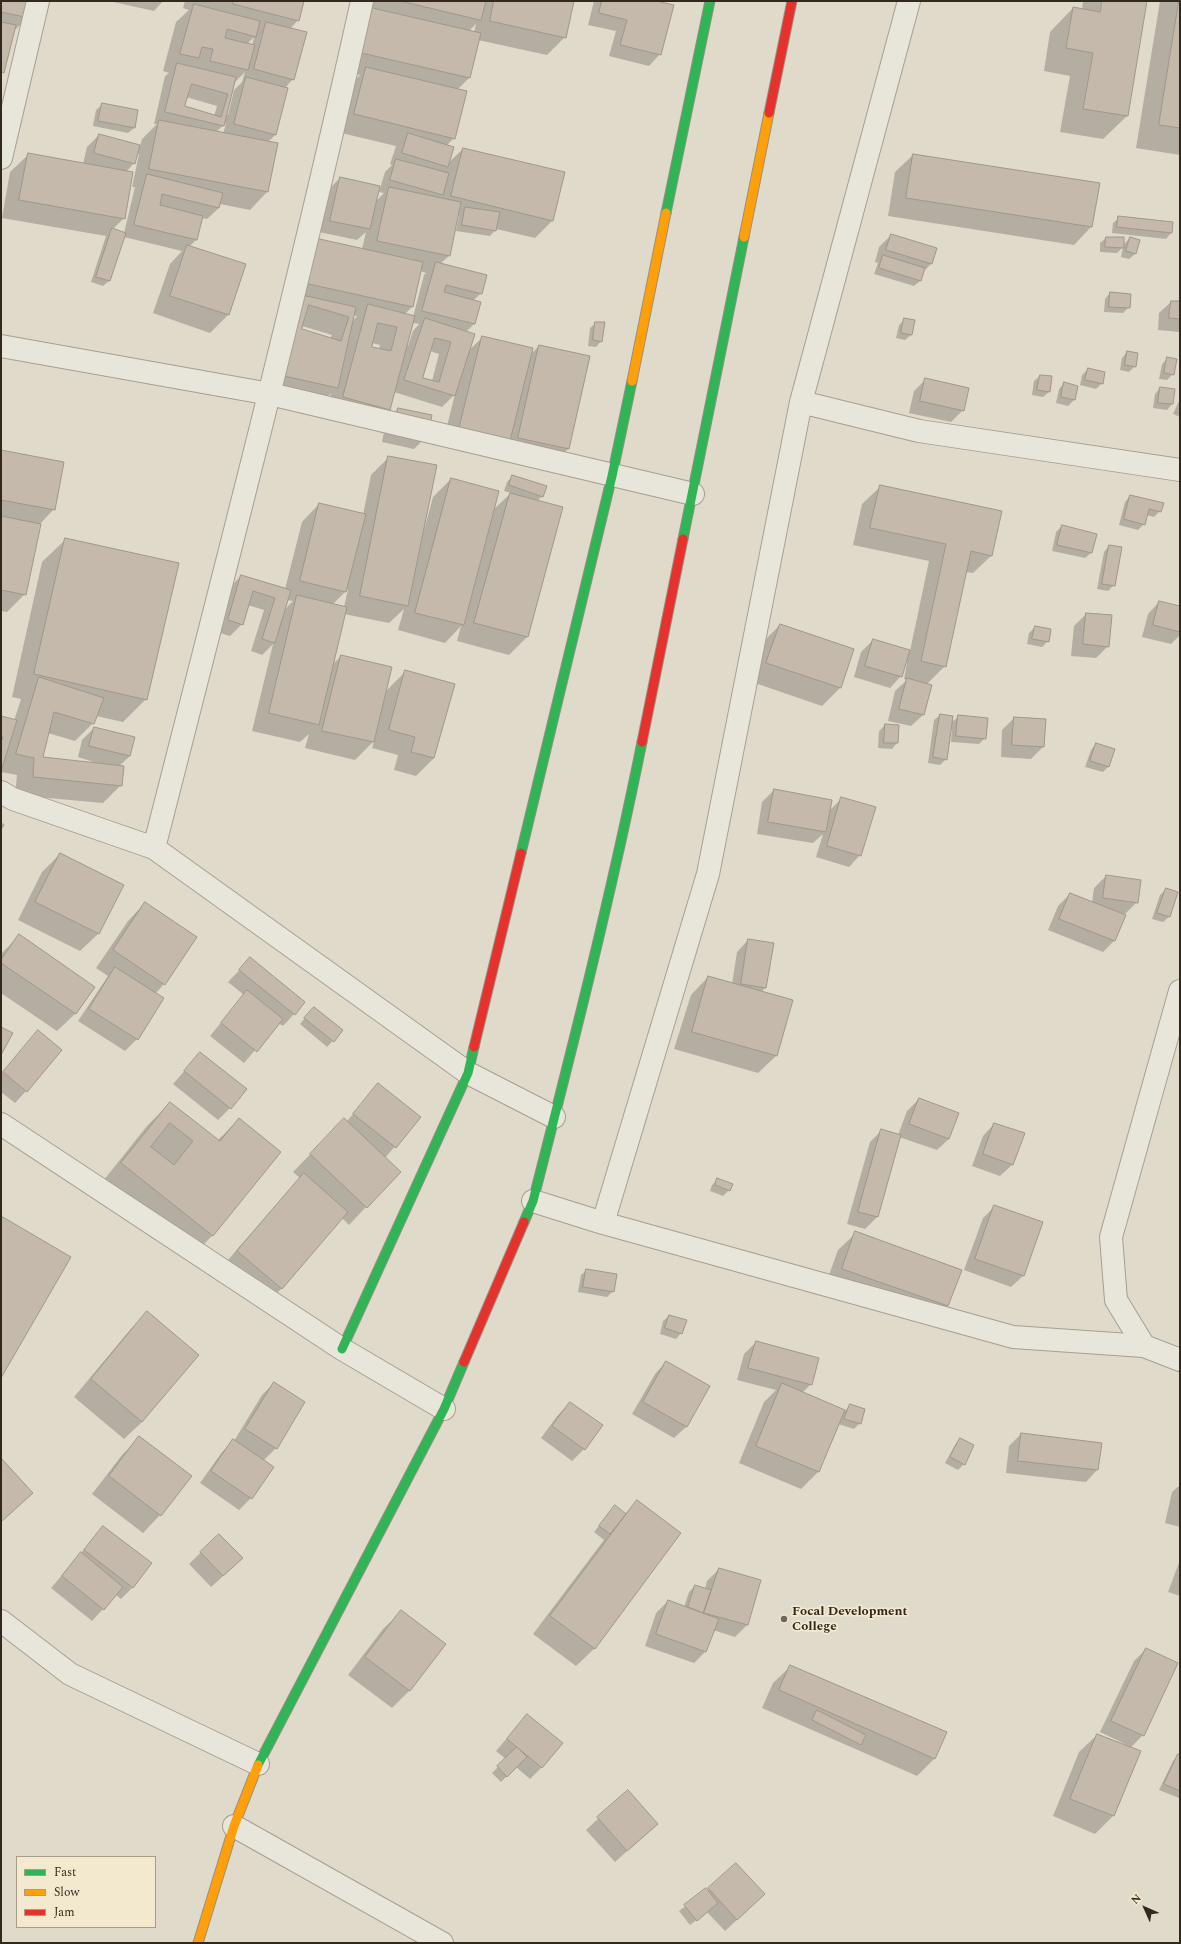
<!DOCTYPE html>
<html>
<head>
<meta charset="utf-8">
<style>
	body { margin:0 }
	#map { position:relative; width:1181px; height:1944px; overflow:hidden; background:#e0daca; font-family:Spectral,serif }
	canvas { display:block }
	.frame { position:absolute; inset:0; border:2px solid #33281d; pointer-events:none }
	.legend { position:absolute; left:16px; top:1856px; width:140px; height:72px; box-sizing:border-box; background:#f2e9cf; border:1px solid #a69c88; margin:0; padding:5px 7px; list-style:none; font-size:12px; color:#33281d }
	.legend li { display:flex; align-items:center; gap:8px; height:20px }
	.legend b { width:20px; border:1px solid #a69c88 }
	.north { position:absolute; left:1125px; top:1888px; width:40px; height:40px; -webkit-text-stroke:3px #f2e9cf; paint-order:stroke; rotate:315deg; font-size:11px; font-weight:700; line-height:16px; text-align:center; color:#33281d }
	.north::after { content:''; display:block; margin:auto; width:14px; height:18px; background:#33281d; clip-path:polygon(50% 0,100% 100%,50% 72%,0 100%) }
</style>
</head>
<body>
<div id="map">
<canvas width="1181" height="1944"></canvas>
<div class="frame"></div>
<ul class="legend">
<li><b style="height:5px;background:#30b455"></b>Fast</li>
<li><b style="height:5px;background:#ff9f0a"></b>Slow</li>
<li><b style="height:5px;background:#e5322d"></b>Jam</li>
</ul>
<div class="north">N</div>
</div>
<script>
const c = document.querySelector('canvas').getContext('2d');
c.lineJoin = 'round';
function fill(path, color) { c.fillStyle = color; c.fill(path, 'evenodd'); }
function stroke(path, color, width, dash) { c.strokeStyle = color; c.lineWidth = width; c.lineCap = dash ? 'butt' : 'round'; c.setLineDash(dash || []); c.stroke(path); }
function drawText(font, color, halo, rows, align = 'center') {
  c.font = font + ' Spectral,serif'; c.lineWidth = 3.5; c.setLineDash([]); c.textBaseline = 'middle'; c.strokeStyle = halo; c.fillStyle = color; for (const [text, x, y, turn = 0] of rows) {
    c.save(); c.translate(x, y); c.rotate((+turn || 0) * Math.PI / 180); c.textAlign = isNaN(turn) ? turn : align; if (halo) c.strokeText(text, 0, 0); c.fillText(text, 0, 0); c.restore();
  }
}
const shadow = new Path2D(`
	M1 1 28 17 14 31 3 72 1 75Z
	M109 1H163L154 11Z
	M185 1H303L298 20 290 29 293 79 285 88 275 135 268 142 277 144 267 192 250 210 220 204 219 208 207 219 202 218 196 240 189 247 245 265 228 315 210 333 153 313 170 264 182 251 124 237 109 281 103 286 91 282 106 236 2 218 10 172 28 155 83 164 87 147 99 135 140 146 142 139 157 124H154L165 76 169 73 163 71 176 22 189 10 183 8ZM254 37 252 46 247 44ZM245 72 242 82 234 90 228 115H226L233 84ZM186 97 217 106 214 116 183 107ZM226 123 223 134 216 132ZM137 153 139 154 132 187H135L124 233 113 229 124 218 126 172 134 163Z
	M357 1H573L565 37 547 55 478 40 469 78 457 90 454 138 447 145 448 163 463 149 553 220 535 238 496 229 490 236 456 231 459 216H457L449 256 440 264 481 293 473 301 474 324 466 332 468 351 483 337 530 355 539 346 568 449 551 466 503 447 491 458 442 446 455 394 442 407 394 392 389 409 371 427 325 415 331 393 320 405 267 393 298 257 362 249 366 232 357 240 319 232 328 190 340 178 375 202 384 193 379 192 385 172 392 165 390 164 396 146 337 132 349 86 360 75 340 70ZM476 24 474 33 469 31ZM420 271 426 273 424 275 413 317 404 315 412 307ZM353 315 357 316 352 322ZM413 323 419 324 413 331 408 346H406ZM302 326 332 335 330 339 301 330ZM372 343 380 345 379 349 371 348ZM430 351 439 354 432 381 422 378Z
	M594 1H653L660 54 649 66 609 56 616 31 588 25Z
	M1083 1H1146L1127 116 1103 139 1060 132 1070 76 1044 71 1050 32 1073 8 1082 10Z
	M1160 1H1180V155L1136 148Z
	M102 105 134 128 128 133 93 126 96 110Z
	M913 155 1091 227 1074 245 888 216 895 172Z
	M1119 218 1171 233 1166 239 1112 233 1113 223Z
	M891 235 936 249 931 264 923 272 920 281 914 286 874 274 878 263 875 262 879 247Z
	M1106 238 1123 245 1130 238 1135 254 1129 259 1121 257 1123 247 1117 253 1100 252V243Z
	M1110 293 1129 307 1123 313 1104 312 1105 299Z
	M1171 302H1180V332L1158 330 1159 313Z
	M905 319 911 335 905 340 896 338 899 325Z
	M596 323 601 341 596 347 588 346 590 328Z
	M1127 352 1135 366 1129 372 1120 370 1122 358Z
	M1168 358 1173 374 1167 380 1159 379 1162 364Z
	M1088 369 1102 383 1096 389 1080 385 1082 375Z
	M1040 376 1049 392 1043 397 1032 395 1034 381Z
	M926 379 963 410 951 422 909 413 914 391Z
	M1064 383 1077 386 1074 400 1068 406 1056 403 1059 389Z
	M1160 388 1172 404 1167 410 1153 408 1155 394Z
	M1180 399V417L1173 414Z
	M398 409 426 437 414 449 382 442 386 421Z
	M1 451 54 509 40 524 25 594 7 612 1 611Z
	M389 457 422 534H423L433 497 451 479 492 511 511 493 504 491 507 482 513 476 542 496 537 501 562 507 527 637 509 655 457 641 461 626 445 643 398 630 404 609 389 623 344 614 332 665 341 656 385 692 406 671 434 758 416 776 394 770 398 755 372 748 374 741 355 760 305 748 309 734 300 742 252 731 273 644 262 655 251 651 264 610 248 605 242 624 230 636 217 632 229 588 241 576 285 589 302 522 319 504 363 515 371 475ZM348 589 344 607 333 604ZM287 600 293 601 284 610Z
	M880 487 991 556 973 573 966 572 945 666 927 684 923 715 911 726 888 721 895 691 907 680 904 679 907 663H905L901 676 890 688 854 677 861 652 873 640 910 651 929 561 853 545 862 504Z
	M1130 496 1160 511 1154 517 1146 515 1144 524 1138 530 1119 525 1125 502Z
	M1062 526 1096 535 1091 553 1085 558 1052 551 1056 532Z
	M66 539 146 699 123 722 96 716 93 723 75 741 48 733 42 758 100 764 78 757 82 740 94 728 130 756 119 766 121 785 103 803 15 795 17 775 1 772V717L14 721 21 699 12 697 42 562Z
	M1109 546 1114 585 1108 591 1097 589 1104 552Z
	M1159 602 1180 607V635L1171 644 1142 637 1148 614Z
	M1086 614 1108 646 1096 658 1071 656 1074 626Z
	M780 625 853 650 840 688 822 706 749 681 762 643Z
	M1035 627 1048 641 1042 647 1027 644 1029 633Z
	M940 715 951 723 959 716 985 738 979 744 951 742 952 729H950L946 759 940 765 928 763 934 720Z
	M1014 718 1043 747 1031 759 1001 757 1002 730Z
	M885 725 897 743 892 749 878 748 879 731Z
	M1096 744 1108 767 1103 772 1085 767 1091 750Z
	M774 790 829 811 842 798 860 855 849 867 816 857 823 834 813 843 757 834 762 802Z
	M1 822 5 825 1 830Z
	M60 854 123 886 98 934 80 951 18 920 42 872Z
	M1106 876 1137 902 1125 914 1121 913 1115 940 1103 952 1048 930 1058 906 1070 894 1092 903 1094 888Z
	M1166 889 1177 893 1169 917 1163 922 1152 919 1160 895Z
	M145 903 164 984 155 994 137 1039 125 1051 78 1021 108 976 96 968 128 921Z
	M19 936 94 987 75 1014 57 1031 1 993V954Z
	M748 940 766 987 761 992 776 1056 758 1073 674 1049 691 995 708 977 732 984 737 952Z
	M250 959 294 1014 283 1026 278 1023 244 1063 210 1036 244 995 228 982Z
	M308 1014 342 1031 327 1047 300 1024Z
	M38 1032 26 1091 15 1103 1 1092V1074Z
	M200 1053 230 1108 218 1120 173 1084Z
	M378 1085 420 1117 385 1158 366 1207 349 1225 342 1218 281 1289 264 1306 220 1269 300 1178 293 1172 327 1137 347 1121Z
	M919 1099 949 1139 937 1150 899 1137 877 1217 865 1229 847 1224 870 1142 882 1130 898 1135 907 1111Z
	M170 1103 217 1141 239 1119 279 1152 212 1236 189 1259 99 1186 147 1126Z
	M994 1124 1012 1165 1000 1176 972 1166 983 1136Z
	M718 1179 729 1190 723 1196 710 1191 712 1185Z
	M995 1206 1023 1276 1011 1287 964 1270 983 1218Z
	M856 1233 947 1306 930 1323 825 1286 838 1250Z
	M587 1270 613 1291 607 1297 578 1292 581 1275Z
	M147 1313 142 1422 124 1439 74 1397 130 1330Z
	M669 1316 681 1333 676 1339 660 1334 663 1321Z
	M756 1342 811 1384 802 1393 845 1411 850 1405 860 1423 854 1429 838 1424 818 1472 801 1489 739 1463 764 1402 776 1390 737 1380 744 1354Z
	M666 1362 709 1386 686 1427 674 1438 632 1414 655 1374Z
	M274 1383 276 1448 263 1461 251 1498 239 1510 200 1483 222 1452 234 1441 262 1395Z
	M570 1403 601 1426 584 1449 572 1461 541 1438 558 1415Z
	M1021 1434 1097 1470 1086 1482 1006 1473 1009 1446Z
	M140 1437 160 1515 143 1533 92 1494 122 1455Z
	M960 1439 964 1464 958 1470 945 1463 955 1445Z
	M1180 1485V1527L1165 1523 1172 1492Z
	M637 1502 680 1534 594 1649 576 1666 533 1634 604 1540 594 1532 610 1512 625 1514Z
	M103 1527 133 1587 121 1599 116 1595 92 1621 51 1588Z
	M219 1535 230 1570 211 1587 189 1564Z
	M1180 1560V1596L1168 1592Z
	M719 1569 760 1581 747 1625 735 1637 713 1630 705 1652 694 1663 645 1646 656 1613 668 1601 684 1607 689 1592 695 1586 705 1589 707 1581Z
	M401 1612 444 1645 409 1691 392 1708 348 1675 383 1629Z
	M1146 1649 1143 1735 1130 1748 1139 1752 1113 1816 1095 1834 1053 1816 1079 1752 1097 1735 1127 1747V1745L1100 1732 1134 1661Z
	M791 1666 935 1758 917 1776 762 1708 773 1683Z
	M527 1715 542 1767 530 1779 516 1767 501 1782 492 1773 506 1759 496 1751Z
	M1178 1755 1180 1756 1179 1798 1159 1790 1173 1761Z
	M628 1791 657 1824 615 1862 586 1830Z
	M736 1864 752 1906 725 1931 707 1912 690 1925 679 1911 707 1891Z`);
const building = new Path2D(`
	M1 1H32L29 18 1 12Z
	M233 1H304L299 21 233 4Z
	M401 1H486L481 20Z
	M494 1H574L566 38 490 21Z
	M602 1H657L674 5 661 55 620 45 627 20 599 13Z
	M1102 1H1147L1128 116 1083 109 1093 53 1066 48 1073 7 1100 12Z
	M1179 1H1180V128L1159 125Z
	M194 4 260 21 256 37 227 29 225 38 255 45 248 70 210 61 213 49 202 47 199 58 180 54Z
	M368 7 481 33 470 78 357 52Z
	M1 22 16 25 4 73 1 72Z
	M266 22 307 32 294 80 254 69Z
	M177 63 236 77 224 126 165 112ZM192 84 228 94 221 117 185 106Z
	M366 67 467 91 455 139 354 114Z
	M246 77 288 88 276 135 234 124Z
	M102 103 138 110 135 128 98 121Z
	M159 120 278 143 268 192 149 169Z
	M408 133 454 147 448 167 402 153Z
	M99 134 140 145 135 164 94 153Z
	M463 148 565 172 553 221 451 196Z
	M28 153 133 172 125 219 19 200Z
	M913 154 1100 183 1092 227 906 198Z
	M396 159 449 173 443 195 390 180Z
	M147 174 223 193 219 208 162 194 160 205 203 216 197 240 134 225Z
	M340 177 380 186 370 229 330 221Z
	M389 187 461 202 450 256 377 241Z
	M465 207 500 212 496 231 462 225Z
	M1118 216 1173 222 1172 233 1117 227Z
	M112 228 126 233 110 281 96 277Z
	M891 234 937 248 932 264 886 250Z
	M1106 237H1124V248L1105 247Z
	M1130 237 1140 240 1136 254 1126 251Z
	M315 238 423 262 413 307 304 283Z
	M187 245 246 264 229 315 170 296Z
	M883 255 925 268 921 281 879 268Z
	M436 262 487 275 482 294 446 285 444 292 481 302 475 324 422 311Z
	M1110 292 1131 294 1130 308 1109 307Z
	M302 295 356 307 338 388 284 376ZM309 305 349 317 341 341 302 329Z
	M1171 301H1180V319L1169 318Z
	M368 304 415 316 390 410 343 397ZM378 323 397 327 391 351 372 347Z
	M425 318 475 334 455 396 404 380ZM435 338 451 342 439 382 423 378Z
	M904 318 915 320 912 335 901 333Z
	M595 322H605L602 342 593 340Z
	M482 336 533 348 510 441 459 429Z
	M539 345 590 356 569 449 518 438Z
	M1127 351 1138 353 1136 367 1125 365Z
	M1167 357 1177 359 1174 375 1164 373Z
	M1088 368 1105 372 1103 384 1085 380Z
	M1040 375 1052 376 1050 392 1037 390Z
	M925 378 969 388 964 411 920 401Z
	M1064 382 1078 386 1075 400 1061 397Z
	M1160 387 1175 389 1173 404 1158 403Z
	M398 408 432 415 427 437 393 430Z
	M1 450 64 462 55 510 1 500Z
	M388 456 437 465 408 606 360 596Z
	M512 475 547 486 543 497 509 485Z
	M451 478 499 491 464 625 415 613Z
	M880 485 1002 511 992 556 971 551 946 667 921 661 946 544 870 528Z
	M510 493 563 507 528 637 474 623Z
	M1130 495 1164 503 1161 512 1149 509 1145 525 1124 519Z
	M319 503 366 514 346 592 300 581Z
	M1 516 41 524 26 595 1 590Z
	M1062 525 1097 534 1092 553 1057 545Z
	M65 538 179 563 147 700 34 674Z
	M1109 545 1122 547 1115 586 1102 584Z
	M241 575 291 590 275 643 262 639 275 598 253 591 243 625 228 620Z
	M297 595 347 607 319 725 269 713Z
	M1159 601 1180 606V632L1153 625Z
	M1086 613 1112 615 1109 647 1083 644Z
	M780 624 854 649 841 688 766 663Z
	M1035 626 1051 629 1049 642 1032 639Z
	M873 639 910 650 902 677 865 666Z
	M341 655 392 667 374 742 322 731Z
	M405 670 455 684 434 758 411 752 415 737 389 730Z
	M39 677 104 698 94 724 54 712 43 757 124 766 122 786 33 777 34 758 16 754Z
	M907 678 932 685 924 715 899 709Z
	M940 714 953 716 947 760 933 757Z
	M958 715 988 718 986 739 956 736Z
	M1 716 17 720 2 768H1V743L3 737H1Z
	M1014 717 1046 719 1044 747 1012 745Z
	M885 724 899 725 898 743H884Z
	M94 727 135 737 130 756 89 746Z
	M1096 743 1115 749 1109 767 1090 761Z
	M774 789 832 800 826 832 768 822Z
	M841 797 876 807 861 856 827 846Z
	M60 853 124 885 99 934 35 902Z
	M1106 875 1141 880 1138 903 1103 898Z
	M1166 888 1178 892 1170 917 1157 913Z
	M1070 893 1126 915 1115 941 1059 919Z
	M145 902 197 937 165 985 113 950Z
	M19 934 95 987 76 1014 1 963V960Z
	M748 939 774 943 766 988 741 984Z
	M250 957 305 1002 295 1015 239 970Z
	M115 967 164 998 138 1040 89 1009Z
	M708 976 793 1000 777 1056 692 1032Z
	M247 990 283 1019 257 1052 221 1023Z
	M314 1007 343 1030 334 1042 304 1018Z
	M1 1027 13 1033 1 1055Z
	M38 1030 62 1050 27 1092 3 1072Z
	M200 1052 247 1089 231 1109 184 1071Z
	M378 1083 421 1117 396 1148 353 1114Z
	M919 1098 959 1113 949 1139 909 1124Z
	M170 1102 220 1141 239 1118 281 1152 213 1236 121 1163ZM170 1123 193 1141 174 1165 151 1147Z
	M344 1118 401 1172 367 1208 310 1154Z
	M994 1123 1025 1133 1013 1165 983 1154Z
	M881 1129 901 1135 878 1217 858 1212Z
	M304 1173 348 1212 282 1289 237 1251Z
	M717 1178 733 1184 730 1191 715 1185Z
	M994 1205 1043 1222 1024 1276 975 1259Z
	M1 1216 71 1257 1 1378Z
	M855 1231 962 1270 948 1306 842 1269Z
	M586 1269 617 1274 614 1292 583 1287Z
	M147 1311 199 1355 142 1422 91 1379Z
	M669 1315 687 1320 682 1334 665 1328Z
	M756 1341 819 1358 812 1385 748 1368Z
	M666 1361 710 1386 687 1427 643 1402Z
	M274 1382 305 1402 277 1449 245 1429Z
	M782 1383 845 1410 819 1472 756 1446Z
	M570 1402 603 1425 585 1450 552 1426Z
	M850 1404 865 1409 861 1424 844 1419Z
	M1021 1433 1102 1443 1098 1470 1018 1461Z
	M139 1436 192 1476 161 1516 109 1476Z
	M960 1438 974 1445 965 1465 950 1457Z
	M233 1439 274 1467 252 1499 211 1471Z
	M1 1458 33 1493 1 1522Z
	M637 1500 681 1533 595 1649 550 1616Z
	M615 1505 626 1514 610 1534 599 1526Z
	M103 1526 152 1563 133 1588 84 1550Z
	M219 1534 243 1558 223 1576 200 1552Z
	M81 1552 123 1587 104 1610 62 1576Z
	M719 1568 761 1580 748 1625 704 1613Z
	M695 1585 711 1590 703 1613 688 1607Z
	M668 1600 719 1619 706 1652 656 1634Z
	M401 1610 446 1644 410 1691 365 1657Z
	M1146 1648 1178 1663 1144 1736 1111 1721Z
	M790 1665 947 1732 935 1759 779 1690Z
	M817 1710 866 1735 861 1745 812 1720Z
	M527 1714 563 1743 542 1768 507 1739Z
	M1097 1734 1141 1751 1114 1816 1070 1799Z
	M517 1747 527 1757 507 1777 497 1766Z
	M1178 1754 1180 1755V1791L1164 1784Z
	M628 1790 658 1824 627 1851 597 1817Z
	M736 1863 765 1894 737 1920 708 1888Z
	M706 1888 718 1903 697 1921 684 1905Z`);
const street = new Path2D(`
	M1 158 38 1
	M1 346 270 394 693 494
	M801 402 919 431 1180 470
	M1 792 13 799 154 848 468 1073 554 1117
	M154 848C226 566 299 285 362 1
	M1 1124 342 1349 444 1409
	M533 1201 603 1223 1013 1337 1144 1346 1180 1360
	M603 1223 708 874 801 402 909 1
	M1144 1346 1116 1300 1111 1237 1180 991
	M1 1621 70 1674 258 1764
	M234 1826 442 1943`);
const fast = new Path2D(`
	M666 213 710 1
	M683 539 744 237
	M521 853 612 476 632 381
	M524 1222 533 1201C572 1049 611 896 642 742
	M342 1349 468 1073 474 1047
	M258 1765 444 1409 464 1362`);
const slow = new Path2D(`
	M744 237 769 113
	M632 381 666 213
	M198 1943 234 1826 258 1765`);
const jam = new Path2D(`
	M769 113 792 1
	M642 742 683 539
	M474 1047 521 853
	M464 1362 524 1222`);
const markers = [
	[784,1619,4,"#70665a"]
];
const poiNames = [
	["Focal Development",792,1612],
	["College",792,1627]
];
fill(shadow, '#0003');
fill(building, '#c4b9ab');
stroke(building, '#a0968a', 1);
stroke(street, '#a59f93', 24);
stroke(fast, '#958f84', 11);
stroke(slow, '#958f84', 11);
stroke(jam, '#958f84', 11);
stroke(street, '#e8e5db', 22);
stroke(fast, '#30b455', 9);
stroke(slow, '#ff9f0a', 9);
stroke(jam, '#e5322d', 9);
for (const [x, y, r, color] of markers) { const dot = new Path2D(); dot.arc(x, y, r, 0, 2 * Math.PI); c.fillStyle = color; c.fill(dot); stroke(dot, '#f2e9cf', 1.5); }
drawText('bold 13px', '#33281d', '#f2e9cf', poiNames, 'left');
</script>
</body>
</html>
